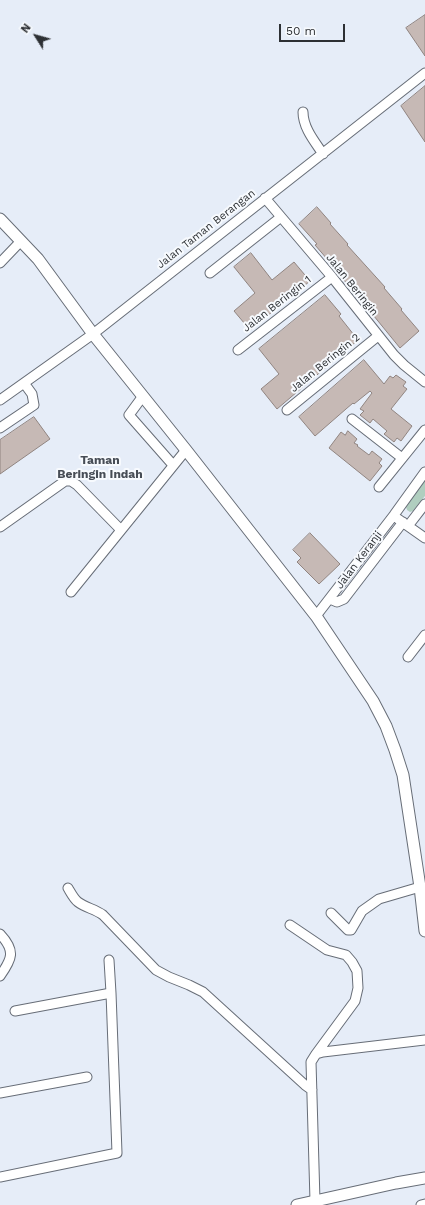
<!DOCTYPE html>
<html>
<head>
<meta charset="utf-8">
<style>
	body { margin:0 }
	#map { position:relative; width:425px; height:1205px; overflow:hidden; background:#e6edf8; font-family:"Work Sans",sans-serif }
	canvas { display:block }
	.north { position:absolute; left:16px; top:16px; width:40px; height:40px; -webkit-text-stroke:3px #f7fafe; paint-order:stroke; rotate:307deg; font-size:11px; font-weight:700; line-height:16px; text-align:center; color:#2d3034 }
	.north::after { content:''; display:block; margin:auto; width:14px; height:18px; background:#2d3034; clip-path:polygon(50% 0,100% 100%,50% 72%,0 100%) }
	.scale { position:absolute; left:279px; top:24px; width:66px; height:18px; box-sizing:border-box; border:2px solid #2d3034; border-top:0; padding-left:5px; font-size:12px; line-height:14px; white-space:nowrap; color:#2d3034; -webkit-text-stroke:3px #f7fafe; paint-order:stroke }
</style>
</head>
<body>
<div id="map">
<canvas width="425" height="1205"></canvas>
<div class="north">N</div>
<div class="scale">50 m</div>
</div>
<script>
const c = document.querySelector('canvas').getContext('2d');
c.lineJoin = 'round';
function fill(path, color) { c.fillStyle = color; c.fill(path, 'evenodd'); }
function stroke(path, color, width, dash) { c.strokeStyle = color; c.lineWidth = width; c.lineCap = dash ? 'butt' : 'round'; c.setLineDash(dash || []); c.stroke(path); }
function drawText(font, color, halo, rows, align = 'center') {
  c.font = font + ' "Work Sans",sans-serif'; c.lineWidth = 4; c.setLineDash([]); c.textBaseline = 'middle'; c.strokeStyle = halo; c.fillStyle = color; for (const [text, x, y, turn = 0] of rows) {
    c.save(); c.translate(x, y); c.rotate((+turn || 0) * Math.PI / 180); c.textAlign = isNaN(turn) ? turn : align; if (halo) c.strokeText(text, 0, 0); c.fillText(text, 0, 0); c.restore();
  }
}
const green = new Path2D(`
	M425 478V496L413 511 410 512 407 510 406 507Z`);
const building = new Path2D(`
	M425 15V56L406 28Z
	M425 86V142L401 106Z
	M317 207 331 223 330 224 348 244 347 245 385 287 384 288 402 309 401 310 419 331 400 348 369 310 370 309 333 268 334 267 315 245 317 244 299 224Z
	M251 253 272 280 294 262 310 281 250 330 234 311 255 293 234 267Z
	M325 295 341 314 339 316 358 340 277 409 261 389 279 374 259 349Z
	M364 360 384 384 390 376 393 378 396 375 406 382 403 386 407 389 391 409 412 426 401 441 397 438 394 442 384 434 387 431 373 419 370 423 360 415 364 411 360 409 372 393 370 391 354 404 353 403 346 409 315 436 299 417Z
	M34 417 50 439 0 474V440Z
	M348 431 357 439 354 443 358 445 357 446 369 455 372 451 382 459 379 463 382 466 370 481 329 448 341 432 345 435Z
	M310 533 340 564 319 584 297 562 301 558 293 550Z`);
const minor = new Path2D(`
	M303 112C303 128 315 142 323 154
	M265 198 332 277 394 355 404 365 425 382
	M0 263 21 241
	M210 273 281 217
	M238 350 332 277
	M143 396 129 415 173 465
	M0 400 93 334 425 73
	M287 410 378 336
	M352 419 402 458
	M0 428 34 405 32 394 24 383
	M379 487 425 430
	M398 519 425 538
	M408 526 425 504
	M0 527 65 481H71L77 485 121 530
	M71 592 186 450
	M330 599 337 602 344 599 403 522
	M316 616 394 515 425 472
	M408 657 425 635
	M68 888C71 893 74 899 78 902 86 908 95 909 103 915L156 970 169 977 189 985 203 992 305 1085 312 1090
	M331 913 348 930H351L362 911 379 899 420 887
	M290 925 327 950 346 955 352 962 357 971 358 988 355 1001 316 1054
	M0 934C16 951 12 959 0 976
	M109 960 111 993
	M0 1093 87 1077
	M0 1177 117 1153 111 993 15 1011
	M315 1201 311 1062 316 1054 323 1052 425 1040
	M421 1205 425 1204`);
const tertiary = new Path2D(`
	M0 219 38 259 93 334 186 450 316 616 373 701 386 726 395 750 403 775 420 887 425 931
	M297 1205 396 1183 425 1178`);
const streetNames = [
	["Jalan Taman Berangan",206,229,-38],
	["Jalan Beringin",352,285,51],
	["Jalan Beringin 1",277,304,-38],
	["Jalan Beringin 2",325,363,-39],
	["Jalan Keranji",359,560,-53]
];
const neighbourhoodNames = [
	["Taman",100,460],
	["Beringin Indah",100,474]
];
fill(green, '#b0cebf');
fill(building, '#c6b9b5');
stroke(building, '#908480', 1);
stroke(minor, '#676d77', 11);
stroke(tertiary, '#676d77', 13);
stroke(minor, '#fff', 9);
stroke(tertiary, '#fff', 11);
drawText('11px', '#2d3034', '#f7fafe', streetNames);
drawText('bold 12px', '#474d56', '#f7fafe', neighbourhoodNames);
</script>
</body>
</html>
